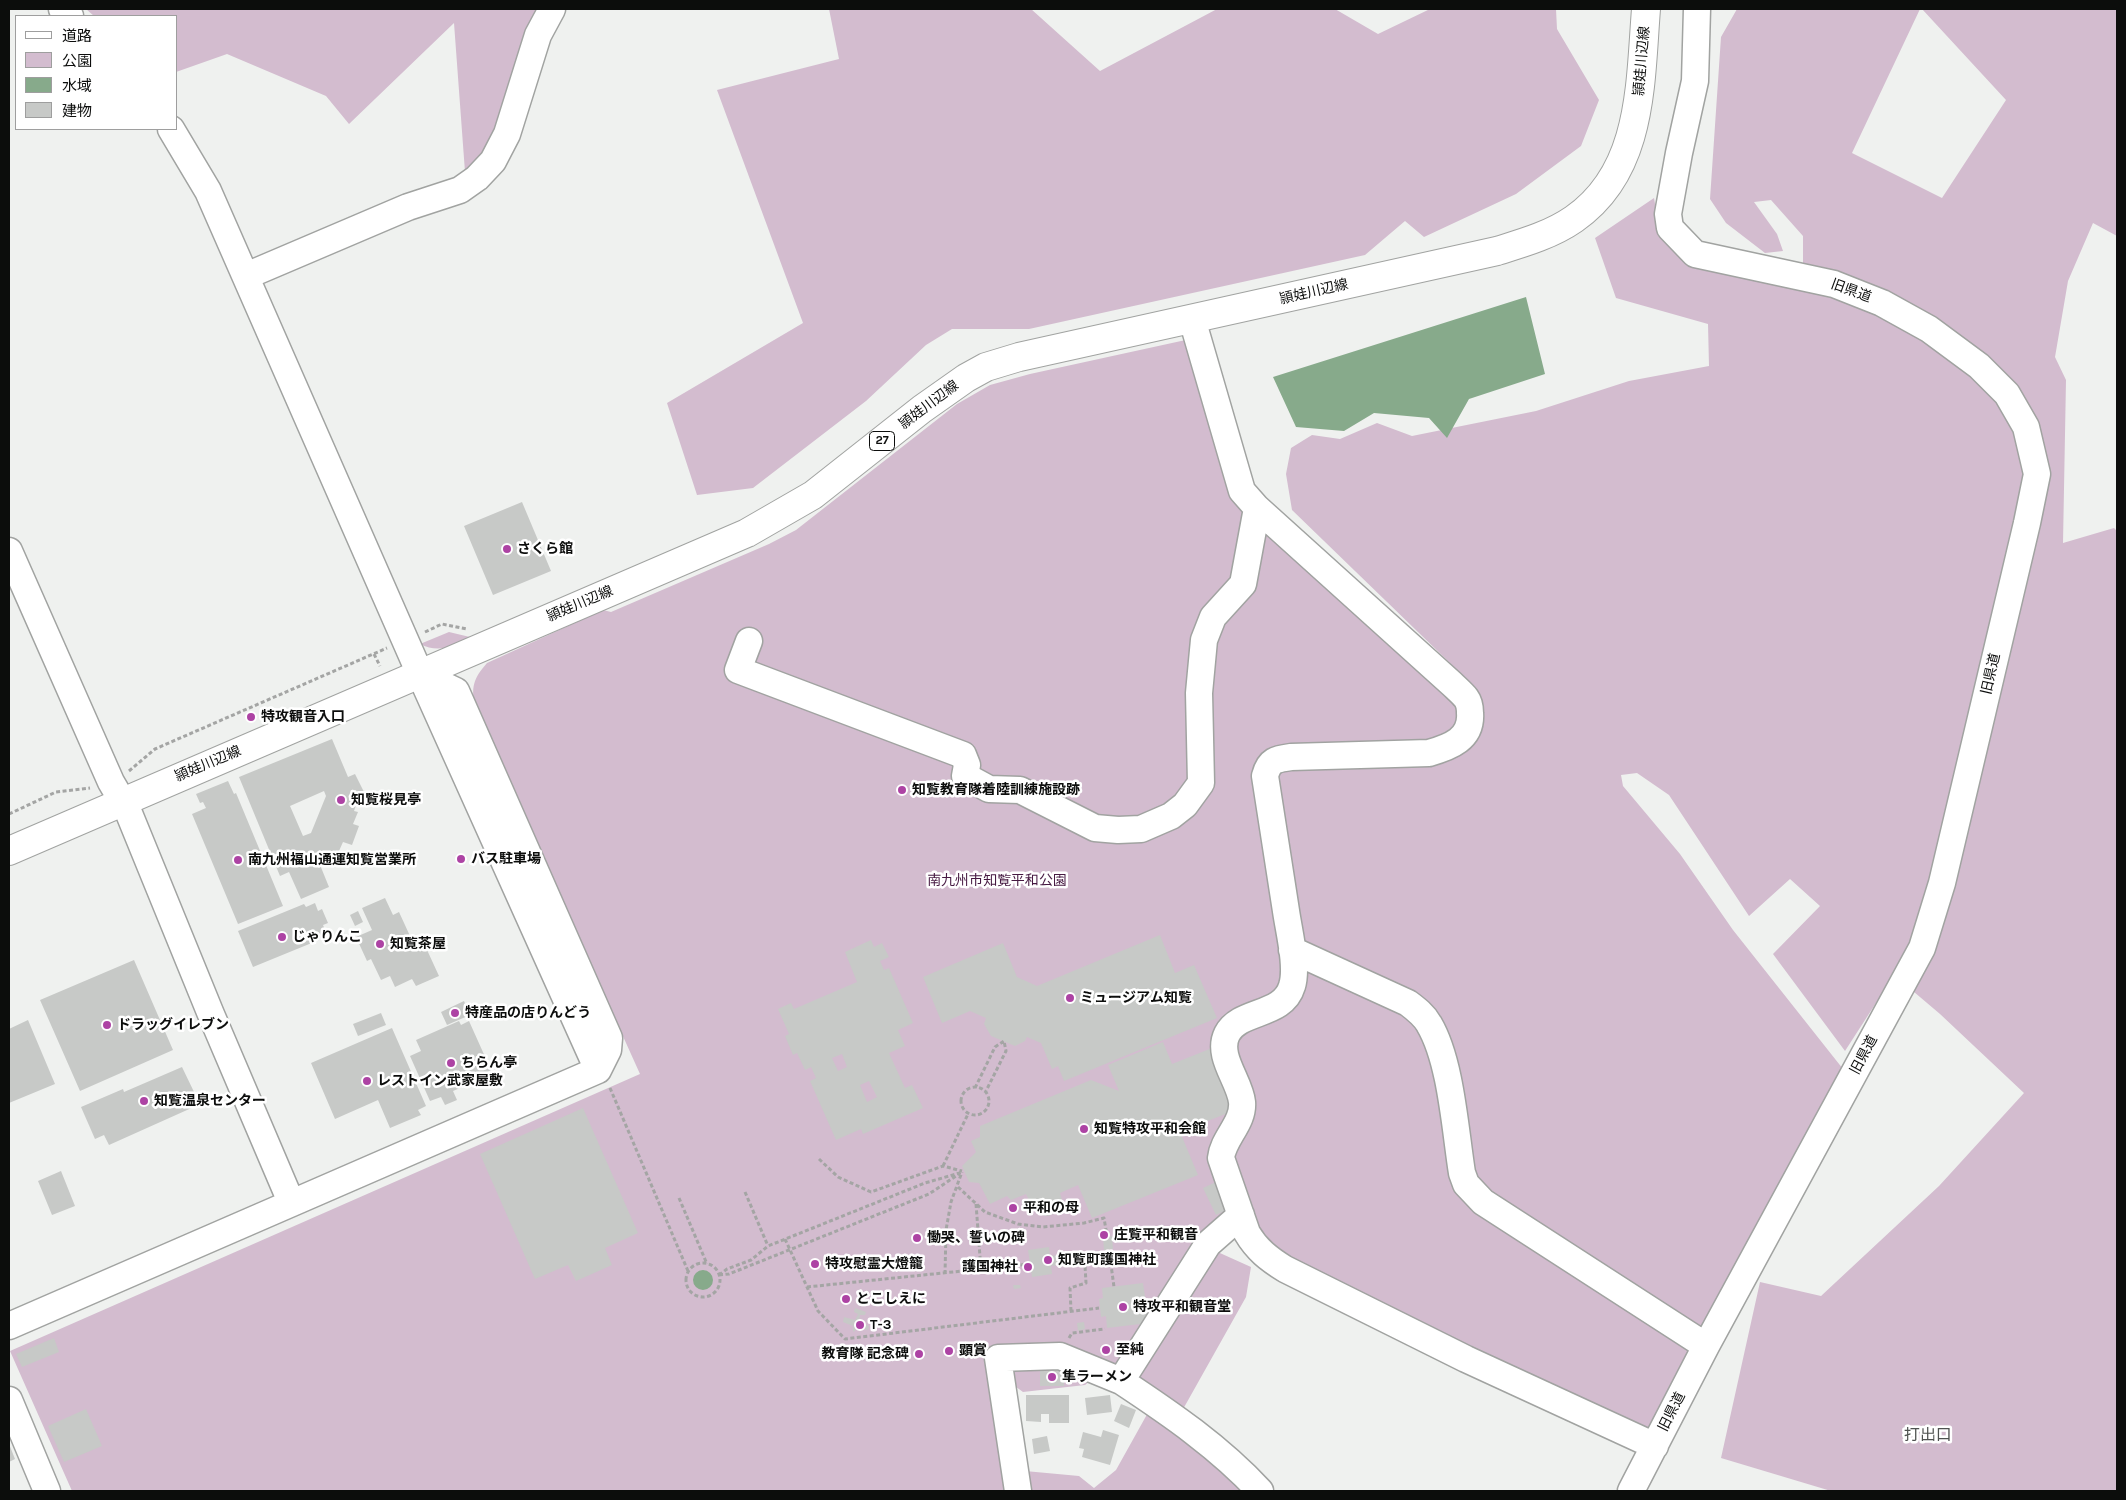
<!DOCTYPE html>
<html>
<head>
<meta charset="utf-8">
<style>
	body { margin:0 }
	#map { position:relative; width:2126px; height:1500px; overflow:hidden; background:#eff1ef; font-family:Karla,"Noto Sans JP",sans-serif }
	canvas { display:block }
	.frame { position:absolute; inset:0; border:10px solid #0c0d0c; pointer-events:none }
	.legend { position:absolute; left:15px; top:15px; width:162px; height:115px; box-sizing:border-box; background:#fff; border:1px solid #9e9e9e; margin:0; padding:6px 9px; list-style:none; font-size:15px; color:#0c0d0c }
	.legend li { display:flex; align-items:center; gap:10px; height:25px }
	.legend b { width:25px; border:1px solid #9e9e9e }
</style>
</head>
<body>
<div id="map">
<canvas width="2126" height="1500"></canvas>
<div class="frame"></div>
<ul class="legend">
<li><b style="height:6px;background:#fff"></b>道路</li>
<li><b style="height:14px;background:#d3bccf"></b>公園</li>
<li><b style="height:14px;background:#87aa8b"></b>水域</li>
<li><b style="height:14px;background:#c7c9c7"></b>建物</li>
</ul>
</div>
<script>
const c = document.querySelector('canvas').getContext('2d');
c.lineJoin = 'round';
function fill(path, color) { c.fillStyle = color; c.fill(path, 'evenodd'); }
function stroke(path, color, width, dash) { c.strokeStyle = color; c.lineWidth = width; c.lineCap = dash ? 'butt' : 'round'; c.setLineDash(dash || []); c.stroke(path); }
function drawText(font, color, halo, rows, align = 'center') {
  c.font = font + ' Karla,"Noto Sans JP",sans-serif'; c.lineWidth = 5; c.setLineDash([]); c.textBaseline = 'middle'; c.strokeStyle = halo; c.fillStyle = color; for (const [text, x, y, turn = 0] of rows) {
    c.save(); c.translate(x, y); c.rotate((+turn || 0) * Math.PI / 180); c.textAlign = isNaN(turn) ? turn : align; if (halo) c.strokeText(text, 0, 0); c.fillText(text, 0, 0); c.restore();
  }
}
const green = new Path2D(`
	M86 9H538L492 143 465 172 454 23 349 124 326 96 227 54 176 72V16H94Z
	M829 9H1031L1100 71 1217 9H1335L1378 34 1430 9H1556L1557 29 1599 100 1581 146 1516 194 1424 237 1405 221 1365 255 1029 329H952L926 345 866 401 753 488 697 495 667 403 803 323 717 90 839 59Z
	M1737 9H1920L1852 153 1942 198 2006 100 1922 9H2117V236L2093 223 2068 281 2055 357 2066 380 2063 543 2114 528 2117 531V1491H1831L1721 1458 1760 1282 1821 1296 1939 1186 2024 1093 1940 1014 1894 975 1845 1051 1773 954 1820 906 1790 879 1749 916 1669 795 1637 773 1621 775 1623 786 1680 854 1733 930 1843 1069 1651 1429 1643 1432 1274 1254 1260 1239 1245 1201 1125 1363 1094 1378 1085 1385 1023 1392 1008 1381 1010 1491H72L10 1351 640 1074 475 708C471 687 473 679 487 663L603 610 611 612 769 544 796 530 957 404 990 385 1030 374 1204 336 1248 482 1454 680 1450 663 1292 510 1286 474 1291 448 1312 435 1340 439 1377 423 1412 436 1536 411 1629 381 1709 366 1708 324 1616 298 1595 238 1654 198 1660 232 1827 274 1803 263V236L1771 200 1754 202 1777 234 1783 251 1765 253 1726 223 1710 199 1721 37Z
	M449 632 474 638C456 645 439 654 420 644Z
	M1211 1249 1251 1267 1246 1297 1182 1411 1129 1378Z
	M1150 1409 1246 1486 1242 1491H1028L1025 1471 1079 1476 1094 1488 1116 1470Z`);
const water = new Path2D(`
	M1526 297 1545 374 1469 399 1447 438 1429 418 1374 413 1344 431 1296 427 1273 377Z
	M693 1280a10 10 0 1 1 20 0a10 10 0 1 1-20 0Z`);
const building = new Path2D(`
	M522 502 551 571 493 595 464 526Z
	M332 739 348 777 355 774 364 792 356 796 359 797 354 811 358 812 353 824 359 826 352 845 343 842 339 851 318 860 329 887 301 899 289 872 280 876 239 777ZM324 791 326 796 311 833 303 836 290 806Z
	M228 781 234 794 236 793 283 906 238 924 192 814 206 808 203 802 200 803 196 794Z
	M385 898 393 915 399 912 410 936 398 941 402 948 422 939 439 976 416 986 412 979 395 987 390 976 381 980 371 959 367 961 356 937 372 930 362 908Z
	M315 903 318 911 322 909 328 923 323 925 327 935 319 939V940L253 967 238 931 304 904 306 907Z
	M358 911 363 922 355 926 350 915Z
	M1160 935 1175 973 1194 965 1217 1018 1064 1081 1058 1066 1052 1069 1041 1043 1027 1037 1025 1041 1015 1046 991 1036 984 1024 986 1018 970 1011 942 1023 923 977 1003 943 1017 977 1037 986Z
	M871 940 874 947 882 943 889 957 880 961 884 970 889 968 913 1023 898 1030 905 1046 889 1053 905 1088 912 1085 923 1108 863 1134 861 1129 836 1140 810 1081 816 1078 811 1067 805 1070 797 1053 793 1055 785 1036 789 1034 778 1009 791 1003 794 1009 857 982 845 952ZM842 1054 847 1067 838 1071 832 1058ZM869 1081 877 1097 867 1102 860 1085Z
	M134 960 173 1050 80 1091 40 1000Z
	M464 1001 470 1015 447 1025 441 1012Z
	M381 1013 386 1025 358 1036 353 1024Z
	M28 1020 55 1084 9 1103V1029Z
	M459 1021 461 1025 469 1021 491 1070 482 1075 481 1079 453 1091 457 1100 445 1105 441 1097 430 1101 410 1056 421 1051 416 1040Z
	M392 1028 426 1106 418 1110 421 1115 390 1128 378 1100 335 1119 311 1063Z
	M1163 1042 1172 1064 1212 1048 1238 1109 1180 1132 1198 1175 1092 1218 1078 1185 1060 1193 1062 1200 1061 1208 1056 1213 1048 1216 1040 1215 1034 1210 1026 1194 1011 1200 1007 1196 990 1204 979 1183 969 1182 962 1166 976 1152 971 1141 980 1137V1126L1091 1080 1119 1091 1108 1065Z
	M182 1067 195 1094 191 1096 196 1106 109 1145 104 1135 95 1139 81 1107 123 1089 124 1092Z
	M583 1108 638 1233 605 1248 612 1265 576 1281 568 1265 535 1279 480 1154Z
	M61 1171 75 1206 52 1215 38 1181Z
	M1218 1181 1231 1208 1216 1215 1203 1188Z
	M1112 1236 1113 1249 1104 1250 1103 1237Z
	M1049 1247 1050 1256 1067 1254 1068 1264 1051 1266 1052 1274 1032 1277 1028 1250Z
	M1143 1283 1149 1323 1107 1328 1106 1316 1101 1317 1099 1299 1103 1298 1102 1288Z
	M1013 1285H1020L1021 1288 1014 1289Z
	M855 1308 866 1312 865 1315H860L859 1322 869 1326 868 1330 857 1327 854 1332 853 1331V1326L843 1322 844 1317 855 1320 858 1314 854 1312Z
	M1084 1322 1085 1329 1078 1331 1077 1323Z
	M54 1338 59 1352 22 1367 16 1354Z
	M1040 1368H1064V1386H1040Z
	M1026 1395H1069V1423H1049V1414H1041V1422L1026 1421Z
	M1110 1395 1112 1412 1087 1415 1085 1398Z
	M1121 1404 1136 1410 1129 1428 1114 1421Z
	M86 1409 102 1446 64 1462 48 1426Z
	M1103 1430 1119 1435 1110 1465 1082 1457 1084 1449 1079 1448 1083 1432 1101 1437Z
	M1047 1436 1050 1451 1034 1454 1032 1439Z
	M9 1444 15 1459 9 1462Z`);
const path = new Path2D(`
	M425 632 442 624 467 629
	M374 654 380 666
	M129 771 155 749 387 648
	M9 814 56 792 90 788
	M961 1101a14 14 0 1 1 28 0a14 14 0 1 1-28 0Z
	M610 1088 688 1271
	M975 1088 995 1047 1004 1041 1006 1051 985 1093
	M819 1159 838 1177 871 1192 943 1166 962 1171
	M943 1166 968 1114
	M958 1187 985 1212 1018 1224 1043 1227 1084 1223 1104 1218 1107 1236
	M745 1192 768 1246
	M679 1198 707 1264
	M976 1204 981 1270
	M785 1239 818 1311 845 1339 1099 1308
	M1109 1250 1114 1287
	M686 1280a17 17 0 1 1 34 0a17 17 0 1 1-34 0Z
	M945 1274 946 1230 951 1202 962 1172
	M719 1275 727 1269 751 1260 768 1246 925 1183 963 1172
	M719 1275 729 1274 929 1194 959 1174
	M807 1287 1030 1264
	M1071 1311 1070 1288 1086 1283 1085 1265 1110 1260
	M1069 1338 1072 1333 1105 1329`);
const minor = new Path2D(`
	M62 9 70 16
	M171 129 208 191 420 674 598 1070
	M246 276 408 207 460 190 477 178 493 161 507 134 538 35 552 9
	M1192 319 1242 491 1257 508 1452 684C1456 688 1462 693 1466 698 1469 702 1470 708 1470 713 1472 739 1450 747 1429 753L1291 757C1276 759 1269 760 1265 776 1272 821 1279 866 1286 911 1289 932 1298 967 1292 986 1283 1017 1240 1009 1227 1034 1216 1056 1240 1081 1242 1102 1244 1123 1223 1138 1221 1158L1247 1233C1257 1250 1269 1259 1285 1269L1466 1359 1655 1446
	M9 551 111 782 128 811 210 1012 291 1202
	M749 641 738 670 963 755 967 765 965 776 989 789 1020 790 1095 828 1118 830 1141 829 1171 816 1185 805 1201 783 1199 693 1204 640 1213 617 1243 584 1257 508
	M1292 950 1408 1003C1416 1009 1424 1015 1429 1024 1451 1061 1455 1129 1462 1173L1466 1184 1483 1202 1706 1346
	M9 1326 598 1070 608 1050 609 1038 456 691 420 674
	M1121 1381C1171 1414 1219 1447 1260 1491
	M9 1400 47 1491
	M1018 1491 998 1358 1060 1356 1121 1381 1208 1244 1241 1215
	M1631 1491 1706 1346 1922 948 1942 883 2027 523 2037 474 2026 427 2007 394 1979 366 1929 329 1882 303 1834 284 1695 254 1670 228 1668 214 1679 153 1695 81 1697 9`);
const major = new Path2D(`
	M9 851 747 533 813 495 922 409 966 378 986 367 1019 357 1497 251C1523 243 1551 235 1574 219 1643 171 1640 84 1646 9`);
const markers = [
	[507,549,5,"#ad43a4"],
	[251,717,5,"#ad43a4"],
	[902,790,5,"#ad43a4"],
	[341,800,5,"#ad43a4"],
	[461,859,5,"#ad43a4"],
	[238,860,5,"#ad43a4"],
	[282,937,5,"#ad43a4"],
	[380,944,5,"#ad43a4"],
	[1070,998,5,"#ad43a4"],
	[455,1013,5,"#ad43a4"],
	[107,1025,5,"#ad43a4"],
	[451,1063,5,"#ad43a4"],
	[367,1081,5,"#ad43a4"],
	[144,1101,5,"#ad43a4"],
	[1084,1129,5,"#ad43a4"],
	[1013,1208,5,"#ad43a4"],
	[1104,1235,5,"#ad43a4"],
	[917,1238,5,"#ad43a4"],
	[1048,1260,5,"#ad43a4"],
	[815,1264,5,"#ad43a4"],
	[1028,1267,5,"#ad43a4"],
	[846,1299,5,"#ad43a4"],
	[1123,1307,5,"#ad43a4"],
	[860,1325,5,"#ad43a4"],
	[1106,1350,5,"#ad43a4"],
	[949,1351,5,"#ad43a4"],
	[919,1354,5,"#ad43a4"],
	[1052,1377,5,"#ad43a4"]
];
const shields = [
	[882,441,25]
];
const shieldNames = [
	["27",882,441]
];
const streetNames = [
	["頴娃川辺線",1642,61,-85],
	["旧県道",1851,291,20],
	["頴娃川辺線",1314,292,-13],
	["頴娃川辺線",929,405,-37],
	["頴娃川辺線",580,604,-23],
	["旧県道",1991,674,-77],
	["頴娃川辺線",208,764,-23],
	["旧県道",1864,1055,-62],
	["旧県道",1672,1412,-63]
];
const poiNames = [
	["さくら館",517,549],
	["特攻観音入口",261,717],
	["知覧教育隊着陸訓練施設跡",912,790],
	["知覧桜見亭",351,800],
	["バス駐車場",471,859],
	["南九州福山通運知覧営業所",248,860],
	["じゃりんこ",292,937],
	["知覧茶屋",390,944],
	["ミュージアム知覧",1080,998],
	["特産品の店りんどう",465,1013],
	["ドラッグイレブン",117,1025],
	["ちらん亭",461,1063],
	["レストイン武家屋敷",377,1081],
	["知覧温泉センター",154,1101],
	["知覧特攻平和会館",1094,1129],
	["平和の母",1023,1208],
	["庄覧平和観音",1114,1235],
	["慟哭、誓いの碑",927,1238],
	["知覧町護国神社",1058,1260],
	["特攻慰霊大燈籠",825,1264],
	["護国神社",1018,1267,"right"],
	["とこしえに",856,1299],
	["特攻平和観音堂",1133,1307],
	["T-3",870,1325],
	["至純",1116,1350],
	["顕賞",959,1351],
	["教育隊 記念碑",909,1354,"right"],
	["隼ラーメン",1062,1377]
];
const parkNames = [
	["南九州市知覧平和公園",997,881]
];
const quarterNames = [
	["打出口",1928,1435]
];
fill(green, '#d3bccf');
fill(water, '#87aa8b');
fill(building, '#c7c9c7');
stroke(minor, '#a1a3a1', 29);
stroke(major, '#a1a3a1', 30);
stroke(path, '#a4a5a4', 3, [4, 2.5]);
stroke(minor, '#fff', 26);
stroke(major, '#fff', 28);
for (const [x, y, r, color] of markers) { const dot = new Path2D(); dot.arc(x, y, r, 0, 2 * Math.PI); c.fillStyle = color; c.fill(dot); stroke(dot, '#fff', 2); }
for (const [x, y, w] of shields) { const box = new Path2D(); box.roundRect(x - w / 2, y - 9.5, w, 19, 4); c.fillStyle = '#fff'; c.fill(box); stroke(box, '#0c0d0c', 1); }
drawText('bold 12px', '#0c0d0c', null, shieldNames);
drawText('14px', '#0c0d0c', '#fff', streetNames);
drawText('bold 14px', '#0c0d0c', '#fff', poiNames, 'left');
drawText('14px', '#461942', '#fff', parkNames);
drawText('16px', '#4f5250', '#fff', quarterNames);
</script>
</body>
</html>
